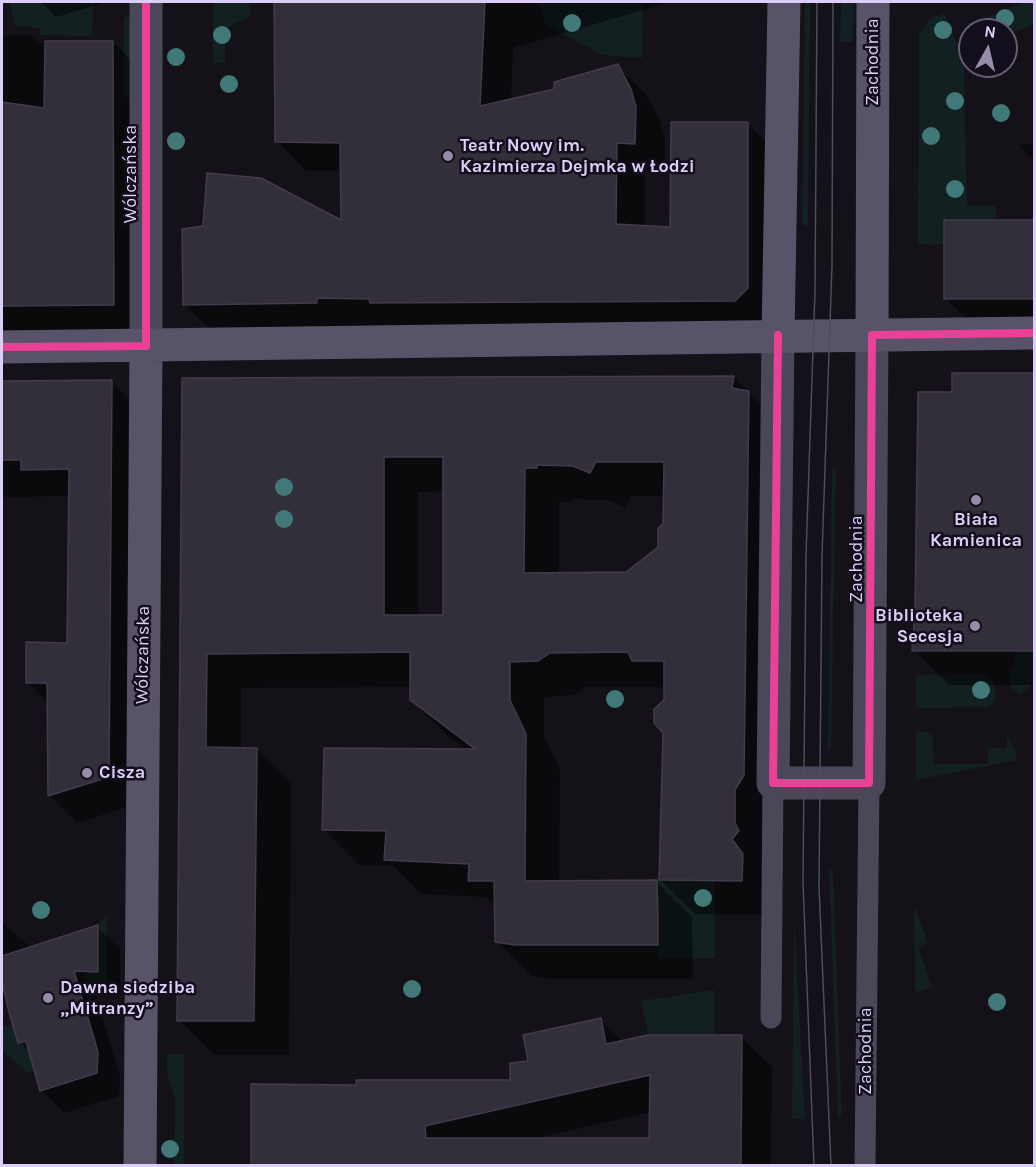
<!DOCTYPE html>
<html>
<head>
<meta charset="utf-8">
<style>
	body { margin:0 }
	#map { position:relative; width:1036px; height:1167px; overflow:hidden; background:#141118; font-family:Karla,sans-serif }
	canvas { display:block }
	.frame { position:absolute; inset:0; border:3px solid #dbcff8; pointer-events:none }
	.north { position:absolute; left:958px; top:18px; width:60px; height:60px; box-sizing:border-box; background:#130e1b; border:2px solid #635b73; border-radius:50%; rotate:8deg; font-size:16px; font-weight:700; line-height:24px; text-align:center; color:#dbcff8 }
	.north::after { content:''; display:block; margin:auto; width:21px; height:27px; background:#958caa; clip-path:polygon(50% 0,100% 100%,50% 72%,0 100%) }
</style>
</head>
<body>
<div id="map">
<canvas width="1036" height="1167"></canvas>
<div class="frame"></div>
<div class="north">N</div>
</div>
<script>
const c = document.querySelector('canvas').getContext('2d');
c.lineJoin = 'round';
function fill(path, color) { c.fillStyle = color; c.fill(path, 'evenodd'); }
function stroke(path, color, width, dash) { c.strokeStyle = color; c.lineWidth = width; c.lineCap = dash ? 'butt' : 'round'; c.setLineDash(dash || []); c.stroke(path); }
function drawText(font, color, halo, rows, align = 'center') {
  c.font = font + ' Karla,sans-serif'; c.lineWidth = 5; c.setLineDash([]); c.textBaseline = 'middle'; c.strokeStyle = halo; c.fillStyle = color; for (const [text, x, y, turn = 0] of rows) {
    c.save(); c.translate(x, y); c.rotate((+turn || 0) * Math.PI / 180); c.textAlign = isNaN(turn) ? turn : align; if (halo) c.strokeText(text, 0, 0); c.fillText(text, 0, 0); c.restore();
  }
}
const green = new Path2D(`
	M10 2H94L92 36 40 35V28L15 26Z
	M213 2H250V16L225 29V63H213Z
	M544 2H643L642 58 602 55 546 25 538 3Z
	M805 2H810L808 226H802Z
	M841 2H854L853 42H840Z
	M1025 2H1033L1034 24 1008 35 1014 53 1013 59 1006 62V30H970V34L967 25Z
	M944 13 964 60 967 205 995 206 997 220C978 229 937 254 918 242L919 33 931 18Z
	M124 17H135L136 98 123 97Z
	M832 468 836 469 831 749 828 751Z
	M1015 651H1034C1035 668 1036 689 1020 694L1011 688 1009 673 1014 664Z
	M980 674 987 675 995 684 996 700 987 707 916 708V675Z
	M916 731 929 732 933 736 934 764H988V748H1007V736L1015 748 1017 760 916 780Z
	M829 869H833L842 1118H838Z
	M657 880 715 881V958L658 959Z
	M918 907 916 910 928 943 918 947 932 987 918 992 915 990 914 909Z
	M107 914V984L80 993 86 985V971H98V924Z
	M794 917 805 1119H792Z
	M714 990V1035H648L641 1001Z
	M13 1024 26 1041 35 1071 27 1072 2 1050V1027Z
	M167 1054H184V1165H174L175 1100 167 1073Z`);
const shadow = new Path2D(`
	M41 2H108L56 17Z
	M276 2H670L513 48 511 100 556 90 617 66 647 96 660 120 665 138 664 172H645V227L671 228 748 124 777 153 765 330 214 333 184 304 342 223V171H306L277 141Z
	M2 35H32L40 43 113 42 144 74 145 336 2 337Z
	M1034 144V161L1019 145Z
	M1034 221V328H975L946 299Z
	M1034 374V685H949L914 650 954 394Z
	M733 377 784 427 776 915 695 914 660 880 665 692 660 687H585L574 695 544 697V736L560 770 559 883 657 882 692 917 693 979H551L532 976 497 941 496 906 487 897 421 894 392 865H359L324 830 467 750 447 735 411 700V687L241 688V749H256L291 784 289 1055H214L179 1020 183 380ZM445 491 444 616H418V492ZM631 496H665V525L660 548 626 574H559V502H571V499L609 500 625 507Z
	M112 382 139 409 136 804 77 823 50 796 49 703 28 682 69 645 70 496 2 497V383Z
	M2 922 31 948 97 927 120 949V994L95 993 120 1076 119 1096 64 1113 41 1090 31 1053 20 1042 8 999 2 1001Z
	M600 1020 623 1042 741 1037 772 1067 771 1166H252L358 1087 512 1082 530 1063ZM651 1112V1139L537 1138Z`);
const building = new Path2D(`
	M274 2H485L480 106 554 89V82L618 64 631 89 636 107 635 144 617 143 616 224 670 227 671 122H748V288L735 301 370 303 369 299 317 298V303L183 305 182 229 203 226 207 173 261 178 341 220 340 143 275 142Z
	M45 41H113L114 305 2 306V102L44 108Z
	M944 220H1035V299H944Z
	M952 373H1035V651H912L915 609 918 392H952Z
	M734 376 732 388 749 391 744 775 735 790V823L739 831 732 839 743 854 742 881 659 880 663 733 654 723V709L664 700V661H632L628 652 550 653 538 661 510 662V700L526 734 525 881 657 880 658 915V945H515L495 942 494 881H468L469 864 384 860 386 831 322 830 324 748 475 749 410 700V652L207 654 206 747 257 748 254 1021H177L182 378ZM384 457H443V615H384ZM596 462H664L663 524 658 528V547L626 572 524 573 525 468H537L536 465 573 466 590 473Z
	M112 380 109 777 48 796 47 683H26V642L67 643 69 469 21 470V460H2V381Z
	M98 925V972L74 971 98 1052 97 1073 40 1091 26 1041 18 1043 9 1012 2 982V956Z
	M601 1018 606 1044 648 1035H742L741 1166H251V1084L356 1085V1080H510V1063L528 1061 523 1035ZM650 1075 649 1138H426L425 1126Z`);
const lane = new Path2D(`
	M771 1018 773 783
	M865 1166 869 783`);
const street = new Path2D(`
	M778 335 773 783H869L872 335
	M146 346V2`);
const secondary = new Path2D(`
	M778 335 784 2
	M872 335 873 2
	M2 347 1034 333
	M140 1166 146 346`);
const tram = new Path2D(`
	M814 1166 803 883 806 555 815 291 817 2
	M831 1166 819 887 822 555 832 265 833 2`);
const cycleway = new Path2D(`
	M778 335 773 783H869L872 335 1034 333
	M2 347 146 346V2`);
const trees = [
	[1005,18],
	[572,23],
	[943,30],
	[222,35],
	[176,57],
	[229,84],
	[955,101],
	[1001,113],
	[931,136],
	[176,141],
	[955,189],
	[284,487],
	[284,519],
	[981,690],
	[615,699],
	[703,898],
	[41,910],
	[412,989],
	[997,1002],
	[170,1149]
];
const markers = [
	[448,156,6,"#958caa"],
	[976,500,6,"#958caa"],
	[975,626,6,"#958caa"],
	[87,773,6,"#958caa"],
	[48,998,6,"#958caa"]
];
const streetNames = [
	["Zachodnia",873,62,-90],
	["Wólczańska",131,174,-90],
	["Zachodnia",857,559,-90],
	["Wólczańska",143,655,-89],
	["Zachodnia",866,1051,-90]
];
const poiNames = [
	["Teatr Nowy im.",460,146],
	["Kazimierza Dejmka w Łodzi",460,167],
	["Biała",976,520,"center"],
	["Kamienica",976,541,"center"],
	["Biblioteka",963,616,"right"],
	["Secesja",963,637,"right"],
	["Cisza",99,773],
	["Dawna siedziba",60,988],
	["„Mitranzy”",60,1009]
];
fill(green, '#122022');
fill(shadow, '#0007');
fill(building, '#332f3a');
stroke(building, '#423b4b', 1.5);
stroke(lane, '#4a4758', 21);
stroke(street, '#4a4758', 33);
stroke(secondary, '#59536a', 33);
stroke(tram, '#45515f', 1.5);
stroke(cycleway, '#ea4096', 8);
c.fillStyle = '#417978';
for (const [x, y] of trees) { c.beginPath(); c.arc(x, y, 9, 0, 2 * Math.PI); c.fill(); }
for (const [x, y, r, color] of markers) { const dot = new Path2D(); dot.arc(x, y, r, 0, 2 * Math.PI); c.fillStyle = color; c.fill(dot); stroke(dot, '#130e1b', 2); }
drawText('18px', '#dbcff8', '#130e1b', streetNames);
drawText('bold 18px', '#dbcff8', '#130e1b', poiNames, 'left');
</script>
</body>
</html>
